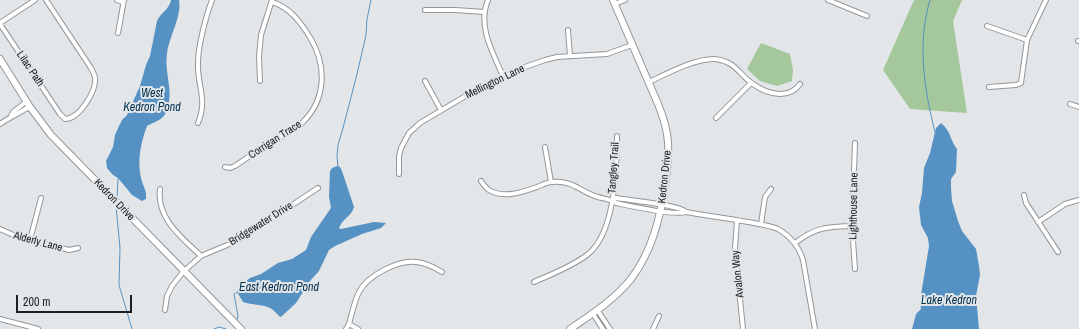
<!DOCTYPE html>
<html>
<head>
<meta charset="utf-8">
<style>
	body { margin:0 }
	#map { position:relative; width:1079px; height:329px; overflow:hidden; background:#e3e6e9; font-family:"Archivo Narrow",sans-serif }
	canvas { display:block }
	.scale { position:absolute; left:16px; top:295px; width:116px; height:18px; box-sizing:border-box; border:2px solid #1d1e1f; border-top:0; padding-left:5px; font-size:12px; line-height:14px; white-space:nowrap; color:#1d1e1f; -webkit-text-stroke:3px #e3e6e9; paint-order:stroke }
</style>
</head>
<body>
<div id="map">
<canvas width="1079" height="329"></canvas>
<div class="scale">200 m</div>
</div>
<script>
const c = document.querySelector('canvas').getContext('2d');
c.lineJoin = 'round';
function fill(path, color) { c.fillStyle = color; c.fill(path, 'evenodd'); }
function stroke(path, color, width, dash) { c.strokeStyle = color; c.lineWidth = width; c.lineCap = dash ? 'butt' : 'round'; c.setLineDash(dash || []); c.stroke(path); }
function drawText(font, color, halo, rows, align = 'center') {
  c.font = font + ' "Archivo Narrow",sans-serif'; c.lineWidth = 4; c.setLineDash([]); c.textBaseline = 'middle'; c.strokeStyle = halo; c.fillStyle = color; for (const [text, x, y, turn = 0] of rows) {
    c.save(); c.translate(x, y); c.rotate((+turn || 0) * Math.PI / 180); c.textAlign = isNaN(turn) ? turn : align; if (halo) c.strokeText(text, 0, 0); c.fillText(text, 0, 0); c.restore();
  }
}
const green = new Path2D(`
	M914 0H962L953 21 967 113 910 109 883 70Z
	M761 43 790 54 793 70 792 81 777 86 760 81 747 69Z`);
const water = new Path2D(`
	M171 0H179C182 17 169 36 167 54 164 74 175 92 166 112 163 120 154 122 147 126 141 142 137 160 141 178 143 187 147 190 146 199L142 201 132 195 118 178 113 175 107 168 106 161 113 147 115 135 119 126 122 120 127 115 140 86 146 65 150 56 157 21C161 12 169 10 171 0Z
	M941 123C951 131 950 140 957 149L956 172 951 179V188L952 201 958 221 962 231 976 249 979 266 980 275 976 296 979 329H912L916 314 921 309 920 301 929 246 928 238 921 225 919 207 922 193 924 168 930 153 936 128Z
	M337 166 340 167 342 171 354 207C352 216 342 219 339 228L341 229 374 222 386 223 381 228 362 234 335 246 329 250 319 271 310 281 296 303 282 316 280 317C277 314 274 310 270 308 262 304 252 305 243 302L237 292 239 286 250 278 261 274 278 263 292 259 306 250 311 237 331 208 329 197 330 171 332 168Z`);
const stream = new Path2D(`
	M930 0C917 43 924 89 935 132
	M338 167 337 156 338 145 343 128 357 74 366 35 367 19 371 0
	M117 199 118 179
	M116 206 120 248 119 285 132 329
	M237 320 238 316 234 294 237 292
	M214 329 219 327 226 329`);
const street = new Path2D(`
	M117 0 123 2
	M488 0C477 26 493 53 503 76
	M828 0 867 16
	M615 4 625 0
	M425 10H455L485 12
	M0 23 35 0
	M0 24 60 114 65 119C79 119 97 91 95 77 94 74 92 70 91 68L46 0
	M987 26 1027 40
	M568 30 570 56
	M118 33 124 0
	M1078 41H1079
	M260 81 259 56 261 35 272 0
	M425 81 441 110
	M649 82C666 74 696 58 715 59 737 62 738 74 753 84 767 94 789 100 800 84
	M989 87 1016 85 1021 83 1027 40 1046 0
	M1070 104 1079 107
	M11 116 13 112 27 101
	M716 118 751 83
	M198 123C208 99 197 86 198 63 198 46 206 16 212 0
	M0 124C10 117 20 113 30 106
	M855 143 852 226 855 269
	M545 147 551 182
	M225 167 230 168 235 166C247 158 258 150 271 142 281 136 293 132 302 123 326 100 327 67 311 39 302 24 290 7 272 2
	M399 174V156L401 148 409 133 420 123 479 88 525 67 545 60 557 57 607 54 632 45
	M481 181C483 184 486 188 489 190 504 199 523 192 537 187 542 185 547 182 552 182 574 180 580 192 598 197 605 199 610 199 616 203 630 206 674 216 686 212 707 216 727 218 748 222 758 224 769 225 778 229 790 236 799 247 803 260L815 329
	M160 189C156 218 182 238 201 256
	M1024 195 1026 203 1058 252
	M612 200 616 198C628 200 681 205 686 212
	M737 220 735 249 743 329
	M1038 222 1065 204 1079 200
	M761 224 765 197 771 189
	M0 229 18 237 69 250 78 248
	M30 240 41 198
	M795 243C816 227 826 227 852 226
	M534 282C552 274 571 267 587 255 615 234 617 168 617 136
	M165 310 167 296 172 286 183 272 201 256 239 240 318 188
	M598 311 610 329
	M593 314 603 329
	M0 319 38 329
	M349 324 358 329
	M346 329 349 324C352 314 354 302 359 292 368 275 398 260 416 262 426 263 434 267 442 272
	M653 329 659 316`);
const secondary = new Path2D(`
	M0 59 30 107 51 135 241 329
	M570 329C592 314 614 300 631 279 652 251 660 219 665 185 667 171 669 157 668 142 667 129 663 116 658 104L613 0`);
const streetNames = [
	["Lilac Path",30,69,56],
	["Mellington Lane",495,82,-26],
	["Corrigan Trace",275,140,-33],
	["Tangley Trail",614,168,-86],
	["Kedron Drive",665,177,-84],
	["Kedron Drive",114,200,46],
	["Lighthouse Lane",854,206,-89],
	["Bridgewater Drive",261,224,-32],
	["Alderly Lane",38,242,15],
	["Avalon Way",738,274,-96]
];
const waterNames = [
	["West",152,94],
	["Kedron Pond",152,108],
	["East Kedron Pond",279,288],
	["Lake Kedron",949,301]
];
fill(green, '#a5c79c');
fill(water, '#5591c2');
stroke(stream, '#5591c2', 1);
stroke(street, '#949799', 6);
stroke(secondary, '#949799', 8);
stroke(street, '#fff', 4);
stroke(secondary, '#fff', 6);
drawText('11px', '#1d1e1f', '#e3e6e9', streetNames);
drawText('italic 12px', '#002f4f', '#e3e6e9', waterNames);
</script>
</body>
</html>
